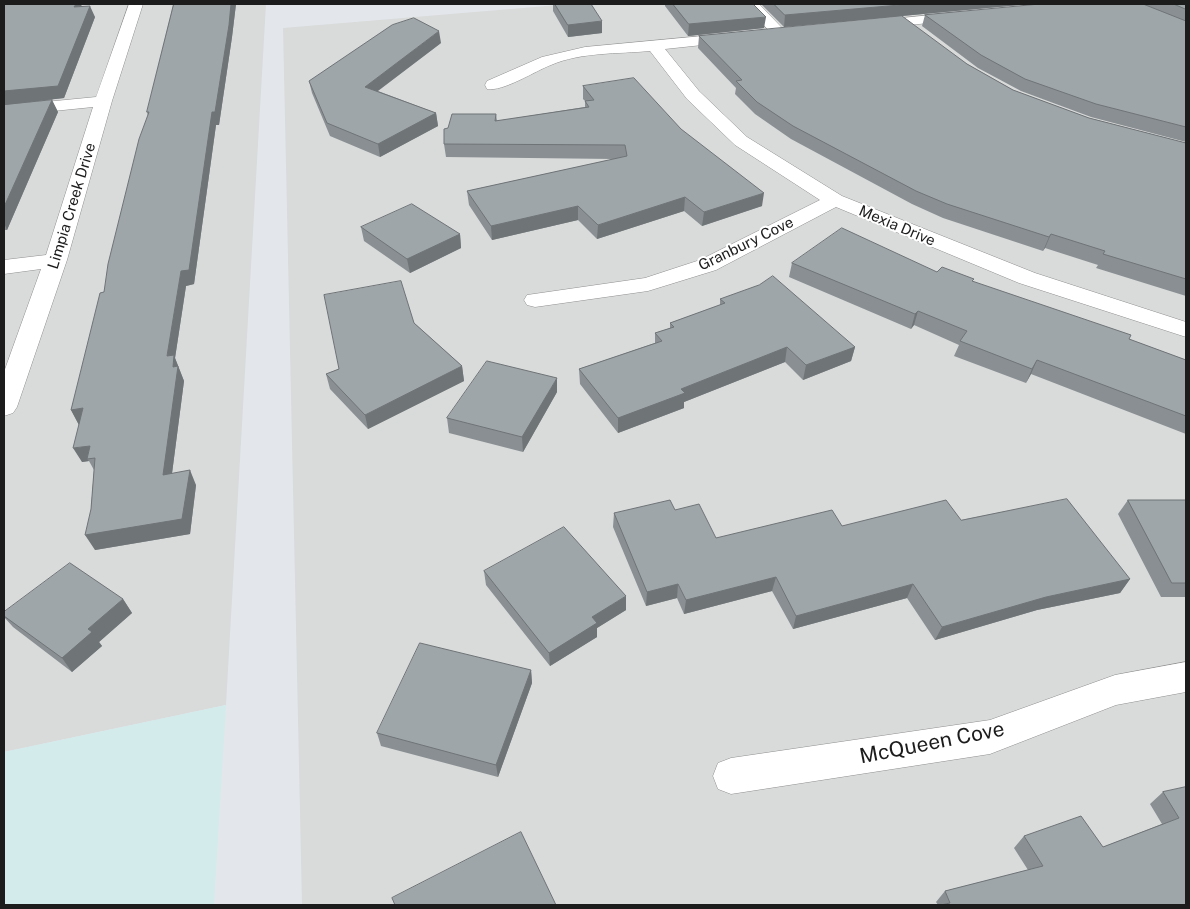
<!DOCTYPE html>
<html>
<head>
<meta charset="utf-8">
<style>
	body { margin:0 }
	#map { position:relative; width:1190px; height:909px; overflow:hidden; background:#e3e7ec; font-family:"Public Sans",sans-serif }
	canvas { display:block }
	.frame { position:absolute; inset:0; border:5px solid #1c1c1c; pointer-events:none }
</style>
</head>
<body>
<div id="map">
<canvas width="1190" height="909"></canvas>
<div class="frame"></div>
</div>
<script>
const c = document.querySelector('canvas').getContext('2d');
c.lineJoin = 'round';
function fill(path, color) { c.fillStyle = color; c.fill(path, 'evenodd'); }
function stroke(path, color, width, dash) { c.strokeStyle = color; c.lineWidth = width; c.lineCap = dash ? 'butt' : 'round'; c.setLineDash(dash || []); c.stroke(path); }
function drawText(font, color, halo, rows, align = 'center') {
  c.font = font + ' "Public Sans",sans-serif'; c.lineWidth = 4; c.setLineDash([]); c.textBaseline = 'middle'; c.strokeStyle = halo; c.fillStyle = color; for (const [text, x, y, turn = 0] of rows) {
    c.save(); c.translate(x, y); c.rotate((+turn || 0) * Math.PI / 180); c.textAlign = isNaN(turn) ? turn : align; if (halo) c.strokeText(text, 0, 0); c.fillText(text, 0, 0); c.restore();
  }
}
const residential = new Path2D(`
	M4 4H266L226 705 4 752Z
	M570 4H1186V905H302L283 28Z`);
const commercial = new Path2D(`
	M226 705 214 905H4V752Z`);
const minor = new Path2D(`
	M129 4H143L112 101 67 260 17 407 13 413 4 416V372L41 269 4 274V260L46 255 93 107 4 116V106L96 97Z
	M744 4H759L784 30 787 33 784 36H774Z
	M961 12 968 16 966 19 872 29 865 25 872 21Z
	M735 33 743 38 740 41 665 49 699 91 747 137 842 196 1035 273 1186 322V337L1019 283 836 207 716 270 648 291 535 307 527 305 524 300 527 295 645 278 700 260 820 200 735 145 687 99 650 51C618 54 581 52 551 65 535 71 503 92 487 89L485 85 487 81 542 57 585 47Z
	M1186 662V692L1116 705 990 754 731 794 718 789 713 776 718 763 731 758 990 720 1115 675Z`);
const wall = new Path2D(`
	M4 4 82 6 95 17 64 98 7 104 52 100 58 112 7 230H4Z
	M173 4H236L232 37 219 125H216L194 284 186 286 175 358 184 381 172 473 196 485 190 534 95 550 91 509 94 470 89 461 82 462 79 425 71 410 104 292 148 116 147 112 173 6Z
	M553 4H591L602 33 568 37 553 11Z
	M665 4H753L764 28 688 36 665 6Z
	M761 4H1030L784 27Z
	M1144 4H1186V142L1091 117 1021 91 978 68 922 26 925 15Z
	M699 36 967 64 1013 90 1089 118 1186 143V296L1096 268 1098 265 1045 248 1043 251 943 218 912 204 791 139 755 114 735 94 736 88 698 48Z
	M441 43 378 91 436 113 438 126 380 157 330 136 312 93 309 81Z
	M583 86 681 129 762 206 702 226 684 211 597 239 578 220 492 240 469 205 467 191 614 159 446 157 444 144 448 128 496 114 497 121 585 107V101L583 99Z
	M361 227 460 234 461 248 410 273 364 241Z
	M792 263 937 272 973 282 1186 360V434L1031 374 1026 383 954 356 959 345 914 325 911 329 789 277Z
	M720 299 855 347 851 361 803 380 785 362 684 402V408L618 433 580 384 579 369 655 343V333L670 328V323L720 305Z
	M414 323 462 366 464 381 368 429 330 389 326 374 339 369Z
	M557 392 523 452 449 433 447 418Z
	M1128 500H1186V597H1161L1118 514Z
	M675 510 716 538 842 526 961 520 1130 579 1120 593 1037 610 935 640 907 598 793 629 772 591 684 614 677 598 646 606 613 527 614 513Z
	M484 571 626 610 597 628V637L550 666 486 585Z
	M123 599 132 613 99 642 102 646 72 672 13 627 4 617V612Z
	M531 670 532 683 498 777 381 746 377 733Z
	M1186 787V905H938L936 902 945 891 1028 870 1014 848 1024 836 1103 847 1162 824 1150 804 1163 792Z`);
const shadedWall = new Path2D(`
	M76 4H81L83 10 74 7Z
	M231 4H236L232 37 219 125H216L194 284 186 286 175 358 184 381 170 489 163 475 167 356 181 271Z
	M911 4H1030L784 27 785 15Z
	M90 6 95 17 64 98 4 105V91Z
	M766 17 764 28 688 36 689 24Z
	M602 21V33L568 37V25Z
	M439 31 441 43 367 99 365 87Z
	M52 100 58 112 7 230 4 223V207Z
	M436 113 438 126 380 157 378 144Z
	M764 193 762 206 702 226 704 212Z
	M685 197 684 211 597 239 598 225Z
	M578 206V220L492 240 491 226Z
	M460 234 461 248 410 273 407 259Z
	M1051 234 1045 248 1043 251 1049 237Z
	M918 311 914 325 911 329 915 314Z
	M787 347 785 362 684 402V408L618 433V418L681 389Z
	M855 347 851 361 803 380 806 365Z
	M1037 360 1031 374 1026 383 1032 369Z
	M462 366 464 381 368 429 365 415Z
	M557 378V392L523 452 522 437Z
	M83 408 79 425 71 410Z
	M90 446 87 459 89 461 82 462 73 448Z
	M190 470 196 485 190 534 95 550 85 535Z
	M776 577 772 591 684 614 686 600Z
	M1130 579 1120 593 1037 610 935 640 942 627 1046 597Z
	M678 584 677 598 646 606 647 592Z
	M913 584 907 598 793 629 796 616Z
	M626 596V610L597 628V637L550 666 549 653 592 617Z
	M123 599 132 613 99 642 102 646 72 672 62 658 88 629Z
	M531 670 532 683 498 777 496 765Z`);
const building = new Path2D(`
	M4 4H76L74 7 90 6 58 86 4 91Z
	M174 4H231L229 25 215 112H212L189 270 181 271 167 356 174 355 173 367 178 366 163 475 190 470 182 519 85 535 91 509 95 458 87 459 90 446 73 448 83 408 71 410 100 293 104 292 108 264 139 139 149 112H147Z
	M555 4H591L602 21 568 25Z
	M673 4H753L766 17 689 24Z
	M774 4H911L785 15Z
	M1040 4H1143L1186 21V127L1096 104 1025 79 981 55 925 15Z
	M1174 4H1186V9Z
	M902 16 967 64 1013 90 1089 118 1186 143V279L1103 254 1105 251 1051 234 1049 237 947 204 916 191 793 126 757 102 736 81 742 80 699 36Z
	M414 18 439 31 365 87 436 113 378 144 327 123 309 81 392 25Z
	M634 78 681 129 764 193 704 212 685 197 598 225 578 206 491 226 467 191 627 156 625 145 444 144V129L448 128 452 114H496L495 121 589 107 585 101 594 100 583 86Z
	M52 100 4 207V105Z
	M412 204 460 234 407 259 361 227Z
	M842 228 937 272 942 267 974 279 972 281 1131 335 1129 339 1186 360V416L1037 360 1032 369 960 341 967 331 918 311 915 314 792 263Z
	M773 276 855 347 806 365 787 347 681 389 685 393 618 418 579 369 662 341 655 333 674 327 670 323 725 303 720 299 759 285Z
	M401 281 414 323 462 366 365 415 326 374 339 369 324 295Z
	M487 361 557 378 522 437 447 418Z
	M1067 499 1130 579 1046 597 942 627 913 584 796 616 776 577 686 600 678 584 647 592 614 513 670 500 675 510 699 504 716 538 832 510 842 526 946 500 961 520Z
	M1128 500H1186V583H1172Z
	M564 527 626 596 592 617 597 623 549 653 484 571Z
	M70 563 123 599 88 629 92 632 62 658 4 616V612Z
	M420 643 531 670 496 765 377 733Z
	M1186 787V905H941L950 903 945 891 1043 866 1024 836 1081 816 1103 847 1179 818 1163 792Z
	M521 832 556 905H395L392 898Z`);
const farStreetnames = [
	["Limpia Creek Drive",72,206,-73],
	["Mexia Drive",897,226,23],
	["Granbury Cove",746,244,-26]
];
const nearStreetnames = [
	["McQueen Cove",932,743,-11]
];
fill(residential, '#d9dada');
fill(commercial, '#d3ebeb');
stroke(minor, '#909090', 1);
fill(minor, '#fff');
fill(wall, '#898f92');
fill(shadedWall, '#6f7477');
fill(building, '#9fa6aa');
stroke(building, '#6f7477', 1);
drawText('15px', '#1c1c1c', '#fff', farStreetnames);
drawText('21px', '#1c1c1c', '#fff', nearStreetnames);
</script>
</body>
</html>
